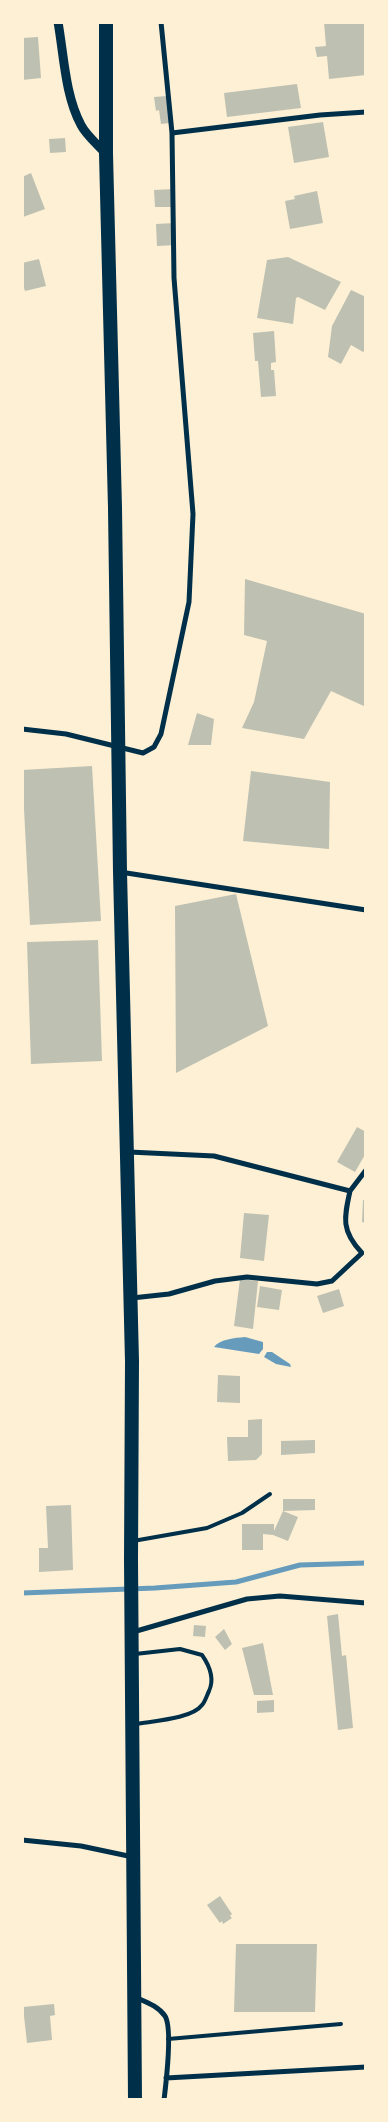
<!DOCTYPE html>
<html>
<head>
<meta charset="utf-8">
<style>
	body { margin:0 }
	#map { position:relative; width:388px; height:2122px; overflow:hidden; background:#fdf0d5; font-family:"Golos Text",sans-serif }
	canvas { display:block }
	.frame { position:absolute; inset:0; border:24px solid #fdf0d5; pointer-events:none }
</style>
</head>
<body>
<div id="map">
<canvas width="388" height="2122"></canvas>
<div class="frame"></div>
</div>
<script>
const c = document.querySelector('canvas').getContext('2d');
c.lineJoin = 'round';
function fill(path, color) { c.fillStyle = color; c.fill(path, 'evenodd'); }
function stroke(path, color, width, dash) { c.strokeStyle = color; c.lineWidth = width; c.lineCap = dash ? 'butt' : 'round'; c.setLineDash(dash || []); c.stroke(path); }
const water = new Path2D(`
	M245 1337 263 1342V1349L259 1354 214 1347C220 1339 235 1338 245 1337Z
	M267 1352H272L290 1364 291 1367 276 1364 264 1357Z`);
const stream = new Path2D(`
	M22 1593 155 1588 236 1582 300 1565 366 1563`);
const building = new Path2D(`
	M324 22H366V75L329 79 327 56 317 57 315 47 326 46Z
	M38 37 41 78 22 80V38Z
	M297 84 301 108 227 117 224 93Z
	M167 96 170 123 161 124 159 110 156 111 154 97Z
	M323 122 329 157 294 163 288 127Z
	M65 138 66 152 50 153 49 139Z
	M31 173 45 209 23 217 22 177Z
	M175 189V207H155L154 190Z
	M317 191 323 223 290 229 285 201 295 199 294 196Z
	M175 223 176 245 157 246 156 224Z
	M288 257 341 282 325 310 298 297 296 298 293 324 257 318 267 260Z
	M39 259 46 286 25 291 22 282V263Z
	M351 290 366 297V349L363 352 351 345 341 364 328 357 332 326Z
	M274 331 276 362 271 363V370H274L276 396 261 397 258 361H255L253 333Z
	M245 579 366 614V707L331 691 304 739 242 728 254 702 267 641 244 635Z
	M197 713 214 719 211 745H188Z
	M92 766 101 921 30 925 22 770Z
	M251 771 330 782 329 849 243 841Z
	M236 894 268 1026 176 1073 175 906Z
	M98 940 102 1061 31 1064 27 942Z
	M357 1127 366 1132V1153L355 1172 337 1162Z
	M363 1200H366V1223L362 1222Z
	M244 1213 269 1215 264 1261 240 1258Z
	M240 1279 258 1281 253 1329 234 1326Z
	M260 1286 282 1290 279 1310 257 1307Z
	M339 1289 344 1306 323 1313 317 1296Z
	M218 1375 240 1376V1403L217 1402Z
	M262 1419V1454L256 1460 228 1461 227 1437H248V1420Z
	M315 1440V1453L281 1455V1441Z
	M283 1499H315V1510L283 1511 298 1517 288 1541 273 1535 263 1534V1550H242V1524H274V1531L283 1511Z
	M71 1505 73 1570 39 1572V1548H48L46 1506Z
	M338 1614 342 1656 346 1655 353 1728 338 1730 327 1616Z
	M194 1625 206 1626 205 1637 193 1636Z
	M224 1629 232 1644 225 1650 215 1637Z
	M263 1643 273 1695H254L242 1648Z
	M274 1700V1712L257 1713V1701Z
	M220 1896 232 1914 230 1916 232 1918 223 1924 222 1921 220 1923 207 1905Z
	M236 1944H317L315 2012H234Z
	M54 2004 55 2015 50 2016 52 2040 27 2043 23 2007Z`);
const service = new Path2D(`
	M133 1541 207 1528 242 1513 270 1494
	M135 1654 180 1649 202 1655C209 1665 215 1678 209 1691 207 1695 205 1702 202 1705 192 1719 152 1721 136 1724
	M168 2039 341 2024`);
const minor = new Path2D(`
	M172 133 320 115 366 112
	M22 729 66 734 143 753 154 747 161 734 189 602 193 514 174 278 172 133 161 22
	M120 872 366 910
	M129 1152 214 1156 350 1191 366 1170
	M132 1298 169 1294 215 1281 247 1277 317 1284 332 1281 362 1253C341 1231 344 1218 350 1191
	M133 1632 247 1599 280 1596 366 1603
	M22 1840 81 1846 133 1857
	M135 1997C146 2002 158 2006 165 2016 173 2029 166 2083 164 2100
	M166 2078 366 2067`);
const tertiary = new Path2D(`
	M58 22C64 56 65 95 81 125 86 135 98 145 106 154`);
const trunk = new Path2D(`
	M106 22V154L115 508 120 872 132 1361 131 1559 135 2100`);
fill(water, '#669bbc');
stroke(stream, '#669bbc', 5);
fill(building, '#bec0b2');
stroke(service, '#003049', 4);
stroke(minor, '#003049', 5);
stroke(tertiary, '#003049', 9);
stroke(trunk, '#003049', 14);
</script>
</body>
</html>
